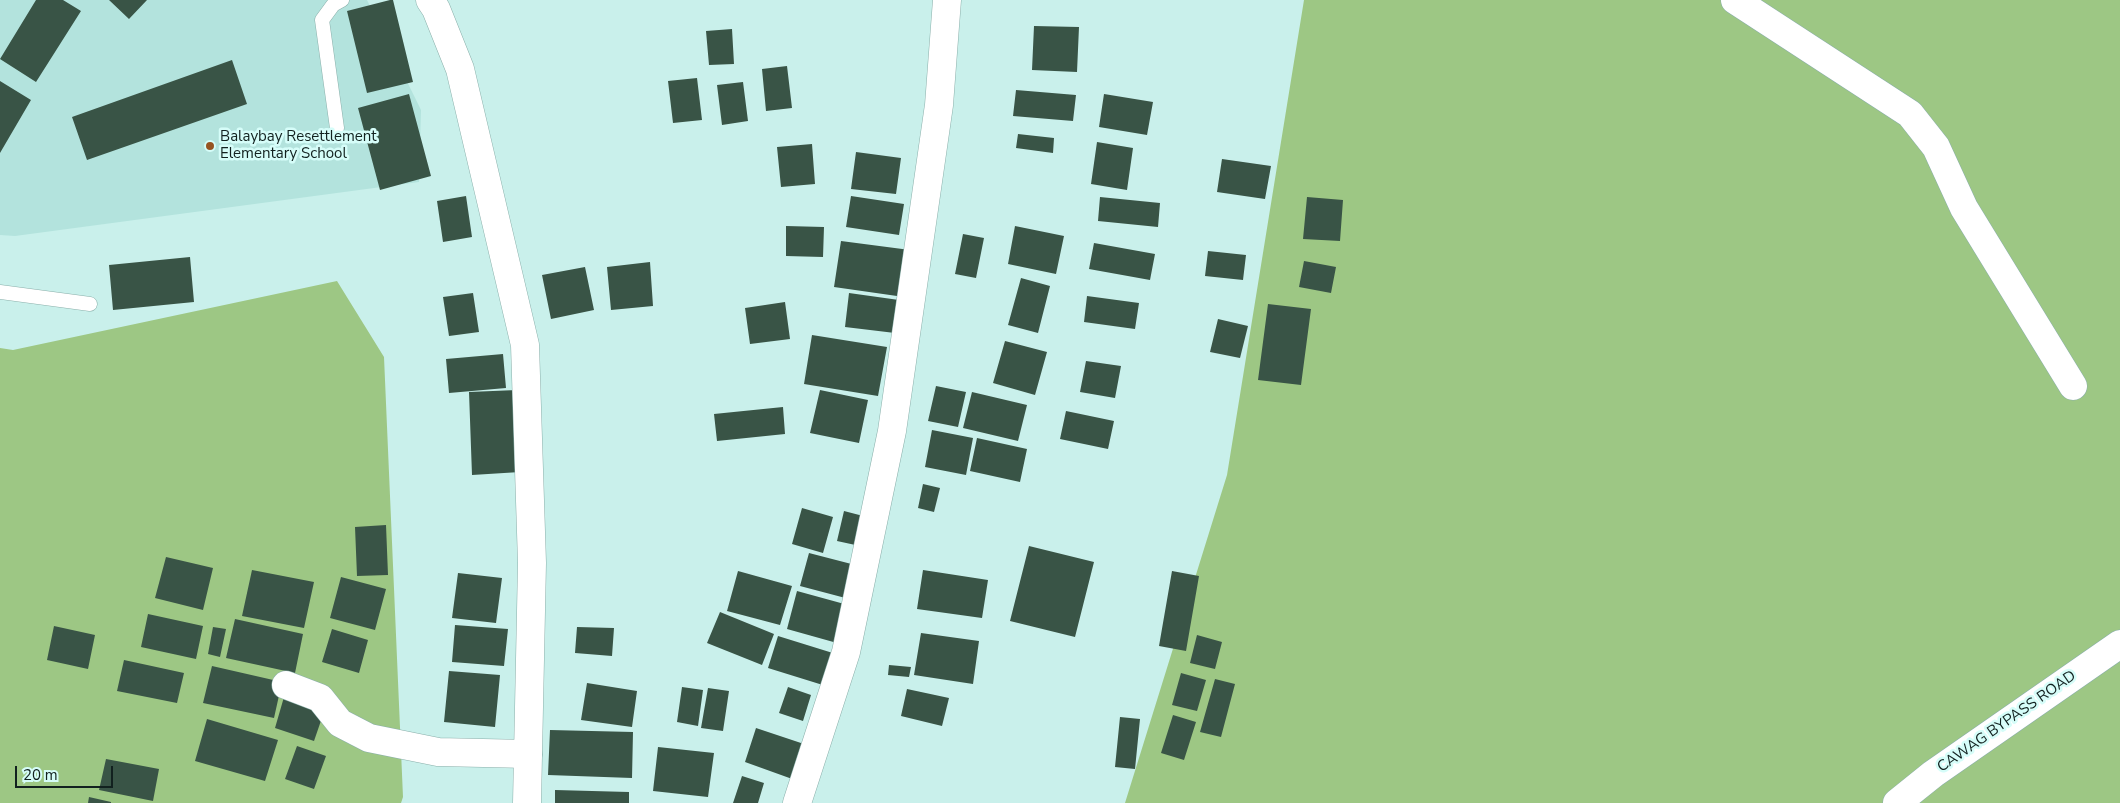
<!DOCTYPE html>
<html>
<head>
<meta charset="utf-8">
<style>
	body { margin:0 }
	#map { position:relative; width:2120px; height:803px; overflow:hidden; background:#c9f0eb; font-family:"Nunito Sans",sans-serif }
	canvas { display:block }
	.scale { position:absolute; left:15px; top:766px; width:98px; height:22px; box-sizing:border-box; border:2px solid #12211f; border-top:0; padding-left:6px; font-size:15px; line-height:18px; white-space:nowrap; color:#12211f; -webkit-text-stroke:4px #d6fdf9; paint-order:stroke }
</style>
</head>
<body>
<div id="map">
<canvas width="2120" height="803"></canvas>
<div class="scale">20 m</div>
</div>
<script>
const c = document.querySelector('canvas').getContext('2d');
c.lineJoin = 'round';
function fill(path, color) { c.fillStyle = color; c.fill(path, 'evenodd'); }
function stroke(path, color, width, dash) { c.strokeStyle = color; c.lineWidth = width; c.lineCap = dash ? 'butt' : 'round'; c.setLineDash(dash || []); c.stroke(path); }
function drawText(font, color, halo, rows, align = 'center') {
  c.font = font + ' "Nunito Sans",sans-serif'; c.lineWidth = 5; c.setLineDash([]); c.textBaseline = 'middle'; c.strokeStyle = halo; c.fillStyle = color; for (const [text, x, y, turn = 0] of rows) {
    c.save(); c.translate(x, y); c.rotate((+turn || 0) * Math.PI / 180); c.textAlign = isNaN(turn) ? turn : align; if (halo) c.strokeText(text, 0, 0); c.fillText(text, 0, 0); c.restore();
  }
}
const built = new Path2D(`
	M0 0H367L421 110 419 182 15 236 0 235Z`);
const green = new Path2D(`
	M1304 0H2120V803H1125L1227 475Z
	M337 281 384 357 403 797 401 803H0V348L13 350Z`);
const building = new Path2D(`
	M36 0H63L81 11 36 82 0 59Z
	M109 0H147L129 19Z
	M390 0H393L413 82 367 93 347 11Z
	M1034 26 1079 27 1077 72 1032 70Z
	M732 29 734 64 709 65 706 31Z
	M232 60 247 104 87 160 72 117Z
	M787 66 792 108 766 111 762 69Z
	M697 78 702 120 673 123 668 81Z
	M0 81 31 100 0 153Z
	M743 82 748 121 722 125 717 85Z
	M1016 90 1076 95 1073 121 1013 116Z
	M409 94 431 176 380 190 358 108Z
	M1104 94 1153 102 1147 135 1099 127Z
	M1018 134 1054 138 1053 153 1016 148Z
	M1097 142 1133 148 1127 190 1091 184Z
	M812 144 815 184 781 187 777 147Z
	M856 152 901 158 896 194 851 189Z
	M1222 159 1271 166 1265 199 1217 192Z
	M466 196 472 237 443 242 437 201Z
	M851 196 904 204 899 235 846 227Z
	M1100 197 1160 203 1158 227 1098 221Z
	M1307 197 1343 200 1340 241 1303 239Z
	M786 226 824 227 823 257 786 256Z
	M1015 226 1064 236 1056 274 1008 264Z
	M963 234 984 238 976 278 955 274Z
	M841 241 910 250 904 297 834 287Z
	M1094 243 1155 254 1150 280 1089 269Z
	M1208 251 1246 255 1243 280 1205 276Z
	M190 257 194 302 113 310 109 265Z
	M1304 261 1336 267 1331 293 1299 287Z
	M650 262 653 306 611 310 607 267Z
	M585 267 594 310 551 319 542 275Z
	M1021 278 1050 286 1038 333 1008 325Z
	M473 293 479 332 449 336 443 297Z
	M849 293 899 300 895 333 845 327Z
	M1087 296 1139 303 1135 329 1084 322Z
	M785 302 790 339 750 344 745 308Z
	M1268 304 1311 309 1301 385 1258 380Z
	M1218 319 1248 326 1240 358 1210 352Z
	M812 335 887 347 878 396 804 384Z
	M1005 341 1047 352 1035 395 993 383Z
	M503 354 506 388 449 393 446 359Z
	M1086 361 1121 366 1115 398 1080 392Z
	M936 386 966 392 958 427 928 421Z
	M517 390 520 472 472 475 469 392Z
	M820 390 868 400 859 443 810 433Z
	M972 392 1027 405 1018 441 963 428Z
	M783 407 785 434 717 441 714 414Z
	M1066 411 1114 421 1108 449 1060 439Z
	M932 430 973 438 966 475 925 467Z
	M977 438 1027 449 1020 482 970 471Z
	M923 484 940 488 934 512 918 508Z
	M802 508 833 517 823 553 792 544Z
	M844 511 867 517 860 546 837 541Z
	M386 525 388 575 357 576 355 527Z
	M1029 546 1094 562 1075 637 1010 621Z
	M809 553 863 567 853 600 800 586Z
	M166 557 213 568 203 610 155 598Z
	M252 570 314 582 304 628 242 616Z
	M923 570 988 580 982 618 917 609Z
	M738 571 792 586 780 625 727 611Z
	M1172 571 1199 576 1186 651 1159 646Z
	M458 573 502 578 496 623 452 618Z
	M341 577 386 589 375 630 330 618Z
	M797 591 848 605 837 643 787 629Z
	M720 612 774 634 762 665 707 643Z
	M148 614 203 626 196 659 141 647Z
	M235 619 303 634 295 673 226 658Z
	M455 625 508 629 504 666 452 662Z
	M54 626 95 635 88 669 47 660Z
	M213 627 226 629 220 657 208 654Z
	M577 627 614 628 612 656 575 653Z
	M332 629 368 640 359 673 322 662Z
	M921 633 979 641 973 684 914 675Z
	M1197 635 1222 642 1215 669 1190 663Z
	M778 636 836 654 826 686 768 668Z
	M124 660 184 673 177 703 117 691Z
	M889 665 911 667 909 677 888 675Z
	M212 666 282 682 274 718 203 703Z
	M449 671 500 675 495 727 444 722Z
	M1181 673 1206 680 1197 711 1172 705Z
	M1215 679 1235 684 1221 737 1200 732Z
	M587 683 637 691 632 727 581 720Z
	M682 687 703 690 698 726 677 722Z
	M788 687 811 695 803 721 779 713Z
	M708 688 729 691 723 731 701 728Z
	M907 689 949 698 942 726 901 716Z
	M284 697 325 709 314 741 275 728Z
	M1173 715 1196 722 1184 760 1161 753Z
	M1120 717 1140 719 1135 769 1115 767Z
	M207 719 278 740 265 781 195 761Z
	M756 728 807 745 795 780 745 762Z
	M550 730 633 732 632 778 548 775Z
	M297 746 326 756 314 789 285 779Z
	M658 747 714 753 708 797 653 791Z
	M106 759 159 769 153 801 99 790Z
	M742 776 764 783 758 803H733Z
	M555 790 629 792V803H555Z
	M89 797 111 802V803H88Z`);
const service = new Path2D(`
	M337 128 322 20 333 5 342 0
	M0 292 90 304`);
const minor = new Path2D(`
	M1735 0 1910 114 1936 147 1964 208 2073 386
	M286 685 320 698 340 723 369 738 438 752 528 754
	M797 803 846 652 892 431 939 105 947 0`);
const tertiary = new Path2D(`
	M430 0 436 9 460 69 525 345 532 563 527 803
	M1897 803 1933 774 2120 644`);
const markers = [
	[210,146,5,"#965422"]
];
const poiNames = [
	["Balaybay Resettlement",220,137],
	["Elementary School",220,154]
];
const streetNames = [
	["CAWAG BYPASS ROAD",2007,722,-35]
];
fill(built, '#b3e3dd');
fill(green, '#9dc784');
fill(building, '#395446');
stroke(service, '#8aafaa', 15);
stroke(minor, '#8aafaa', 29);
stroke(tertiary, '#8aafaa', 29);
stroke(service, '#fff', 14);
stroke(minor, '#fff', 28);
stroke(tertiary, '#fff', 28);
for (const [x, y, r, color] of markers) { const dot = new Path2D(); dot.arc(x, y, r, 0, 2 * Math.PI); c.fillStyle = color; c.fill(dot); stroke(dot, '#d6fdf9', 2); }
drawText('15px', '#12211f', '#d6fdf9', poiNames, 'left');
drawText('15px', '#12211f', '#d6fdf9', streetNames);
</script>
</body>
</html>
